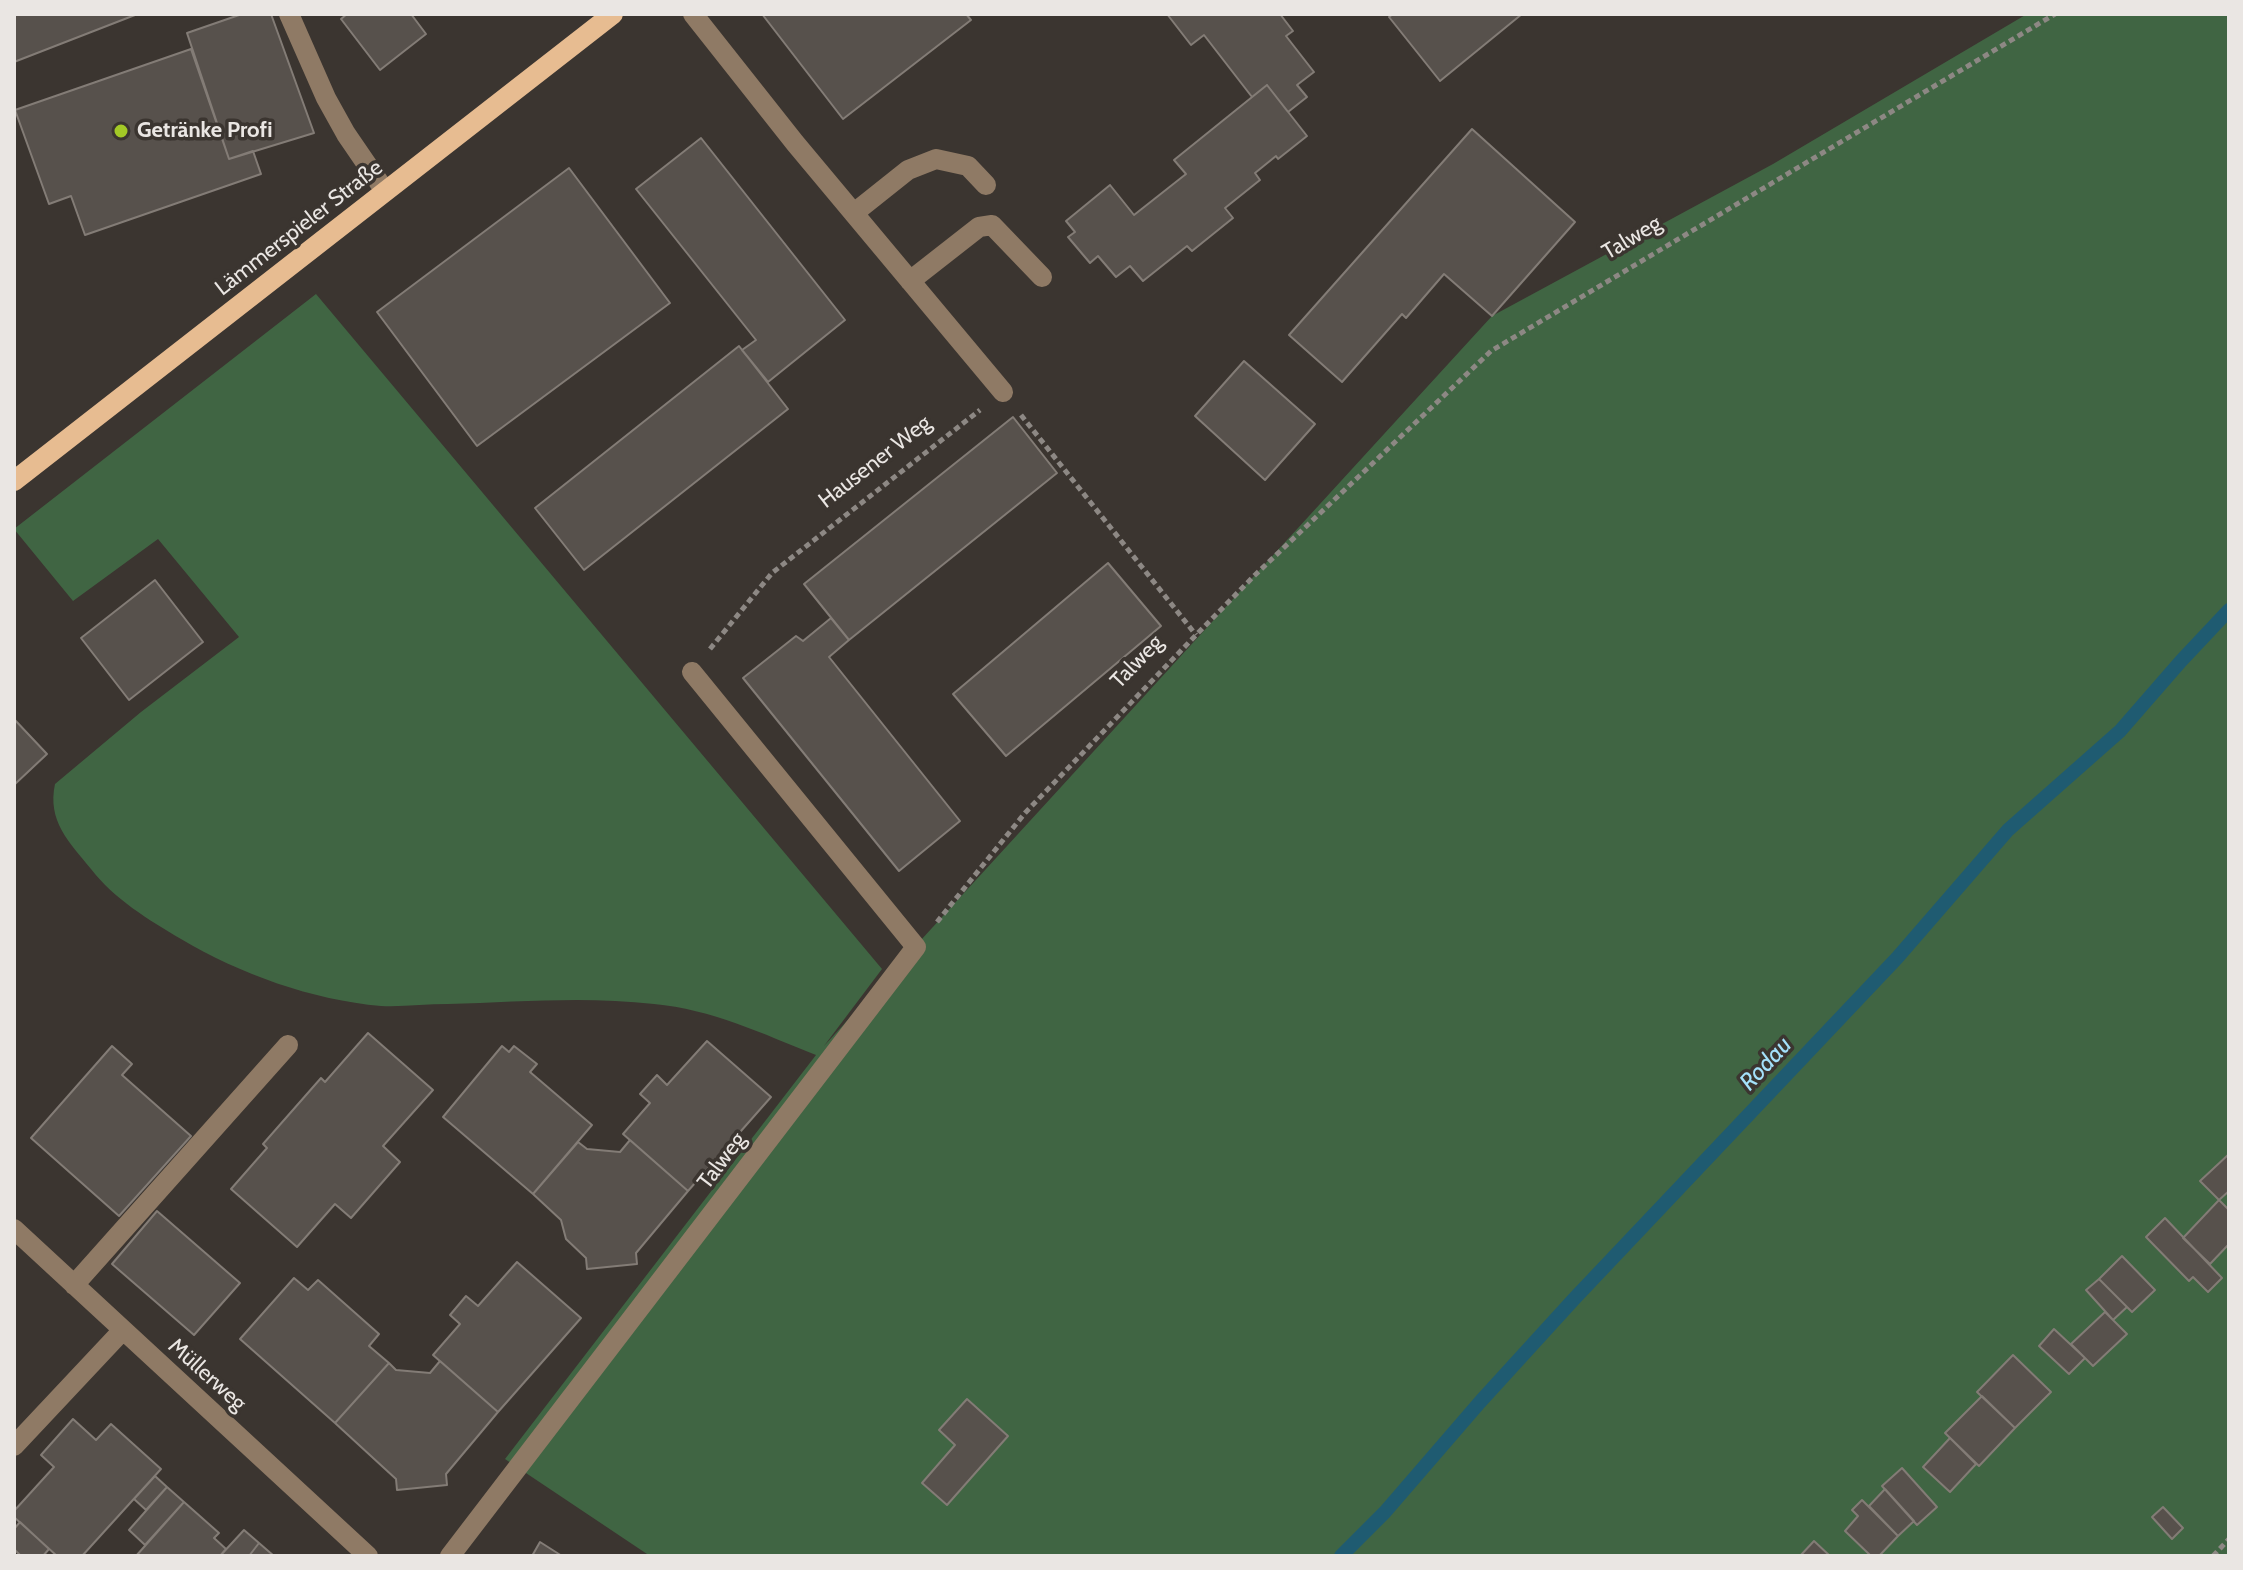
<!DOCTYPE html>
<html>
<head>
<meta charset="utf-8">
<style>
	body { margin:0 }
	#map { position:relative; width:2243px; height:1570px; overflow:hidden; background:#3b3530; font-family:Cabin,sans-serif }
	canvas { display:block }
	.frame { position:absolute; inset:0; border:16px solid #eae6e3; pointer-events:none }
</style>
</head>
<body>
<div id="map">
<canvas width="2243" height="1570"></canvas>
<div class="frame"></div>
</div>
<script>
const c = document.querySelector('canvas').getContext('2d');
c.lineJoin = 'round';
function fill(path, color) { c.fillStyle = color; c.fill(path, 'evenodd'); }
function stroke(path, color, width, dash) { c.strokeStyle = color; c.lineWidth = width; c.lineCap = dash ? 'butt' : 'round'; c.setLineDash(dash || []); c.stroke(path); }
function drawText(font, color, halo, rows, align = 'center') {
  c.font = font + ' Cabin,sans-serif'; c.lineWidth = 7; c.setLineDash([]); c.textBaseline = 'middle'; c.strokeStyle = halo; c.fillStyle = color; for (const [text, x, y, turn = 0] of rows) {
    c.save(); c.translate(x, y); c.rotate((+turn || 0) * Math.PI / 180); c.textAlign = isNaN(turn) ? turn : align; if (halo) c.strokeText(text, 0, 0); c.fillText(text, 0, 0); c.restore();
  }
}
const green = new Path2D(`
	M2027 14H2229V1556H650L505 1459 816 1055C763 1034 711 1009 654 1004 586 996 516 1002 448 1004 426 1004 403 1007 381 1006 312 1000 240 974 181 939 149 920 114 899 91 869 69 842 47 821 55 784L141 712 239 637 158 539 73 601 14 529 316 294 882 969 824 1046 1492 316 1773 164Z`);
const stream = new Path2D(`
	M1341 1556 1385 1512 1480 1402 1574 1299 1897 958 2008 830 2120 731 2181 661 2229 610`);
const building = new Path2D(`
	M14 14H135V15L14 62Z
	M242 14H271L314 133 229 159 187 33Z
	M347 14H411L426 34 380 70 341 19Z
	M762 14H966L971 20 843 119Z
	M1167 14H1280L1293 31 1286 36 1314 72 1297 85 1307 97 1288 112 1267 85 1252 97 1204 35 1191 45Z
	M1393 14H1522L1440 81 1389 17Z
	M191 49 229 159 253 151 261 174 85 235 71 196 49 204 15 110Z
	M1267 85 1307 136 1278 159 1276 156 1255 173 1260 180 1225 208 1233 218 1192 251 1187 246 1143 281 1130 266 1116 277 1098 256 1090 263 1068 237 1075 232 1066 221 1110 185 1134 215 1186 174 1174 160Z
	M1472 129 1575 222 1492 316 1444 274 1406 318 1402 314 1342 382 1289 335Z
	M701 138 845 320 768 382 742 350 756 340 636 189Z
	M569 168 670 303 477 446 377 312Z
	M739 346 788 409 584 570 535 508Z
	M1244 361 1315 424 1265 480 1195 416Z
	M1013 417 1057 473 849 640 804 584Z
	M1108 563 1161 626 1006 756 953 694Z
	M155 580 203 642 129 700 81 638Z
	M831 618 849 640 829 657 960 821 899 871 743 678 796 636 803 641Z
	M14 719 47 754 14 785Z
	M368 1033 433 1090 383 1146 400 1162 351 1218 335 1204 297 1247 231 1189 267 1148 263 1144 321 1078 325 1082Z
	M707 1041 771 1097 688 1191 623 1134 650 1103 640 1094 657 1075 667 1085Z
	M112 1046 132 1064 122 1075 191 1136 119 1216 31 1138Z
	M502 1046 509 1052 514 1046 537 1064 530 1072 592 1125 533 1194 443 1117Z
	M630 1140 688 1191 636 1253 637 1264 587 1269 586 1258 566 1239 561 1220 533 1194 578 1142 587 1149 620 1152Z
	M2229 1154V1191L2219 1200 2200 1181Z
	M2219 1200 2229 1210V1244L2210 1264 2183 1238Z
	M157 1211 240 1283 194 1335 112 1264Z
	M2165 1218 2222 1278 2208 1292 2193 1277 2189 1281 2146 1237Z
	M2122 1256 2155 1290 2132 1312 2099 1279Z
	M517 1262 581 1318 498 1412 433 1355 460 1324 450 1315 466 1296 478 1306Z
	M294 1278 308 1290 318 1280 379 1334 369 1346 389 1363 335 1423 240 1339Z
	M2099 1279 2127 1307 2113 1320 2086 1290Z
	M2105 1312 2127 1334 2093 1366 2071 1344Z
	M2054 1329 2085 1358 2069 1374 2039 1346Z
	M2013 1355 2051 1392 2015 1428 1977 1392Z
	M440 1361 498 1412 446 1474 447 1485 397 1490 396 1479 335 1423 389 1363 396 1370 430 1373Z
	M1982 1396 2015 1428 1979 1466 1945 1433Z
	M967 1399 1008 1436 947 1505 922 1483 955 1445 939 1430Z
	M73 1419 96 1440 111 1424 161 1469 82 1556H57L14 1517V1511L54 1467 41 1455Z
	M1950 1438 1976 1464 1950 1492 1923 1467Z
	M1902 1468 1937 1507 1917 1525 1882 1486Z
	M155 1476 167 1487 146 1510 134 1499Z
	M167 1487 184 1502 145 1545 129 1530Z
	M1885 1489 1914 1521 1898 1536 1869 1506Z
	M1862 1500 1898 1536 1879 1556H1871L1845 1531 1858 1516 1852 1510Z
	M184 1502 219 1533 214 1538 226 1549 220 1556H136Z
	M2163 1507 2183 1528 2172 1539 2152 1517Z
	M20 1522 49 1549 43 1556H21L14 1549V1529Z
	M244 1530 259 1543 249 1556H220Z
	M1814 1541 1830 1556H1800Z
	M540 1542 562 1556H532Z
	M259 1543 274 1556H249Z`);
const path = new Path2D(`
	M1021 415 1196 635
	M710 649 772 573 980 410
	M937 922 1025 813 1196 635 1255 575 1491 351 2055 14
	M2213 1556 2229 1539`);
const minor = new Path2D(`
	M289 14 326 98 346 134 385 191
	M693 14 795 143 1003 392
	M854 213 908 170 936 159 968 166 986 185
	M910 281 979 227 992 225 1042 277
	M14 1229 368 1556
	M74 1285 288 1045
	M14 1446 122 1331
	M450 1556 916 947 692 672`);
const major = new Path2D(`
	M14 481 613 14`);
const markers = [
	[121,131,8,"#a3c926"]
];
const poiNames = [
	["Getränke Profi",137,131]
];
const streetNames = [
	["Lämmerspieler Straße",299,228,-38],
	["Talweg",1632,238,-31],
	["Hausener Weg",875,462,-38],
	["Talweg",1137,662,-46],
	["Talweg",722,1161,-53],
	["Müllerweg",207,1375,42]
];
const waterNames = [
	["Rodau",1766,1064,-47]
];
fill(green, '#406543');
stroke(stream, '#1f5b71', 14);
fill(building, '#57514c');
stroke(building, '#837c76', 2);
stroke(path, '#8d8884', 5, [6, 4]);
stroke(minor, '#8f7a65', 20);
stroke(major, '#e7bc91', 20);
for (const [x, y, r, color] of markers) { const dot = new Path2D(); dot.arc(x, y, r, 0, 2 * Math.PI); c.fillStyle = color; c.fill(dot); stroke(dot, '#3b3530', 3); }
drawText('bold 22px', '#eae6e3', '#3b3530', poiNames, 'left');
drawText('22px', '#eae6e3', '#3b3530', streetNames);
drawText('italic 24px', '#a4e1fb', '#3b3530', waterNames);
</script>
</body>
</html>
